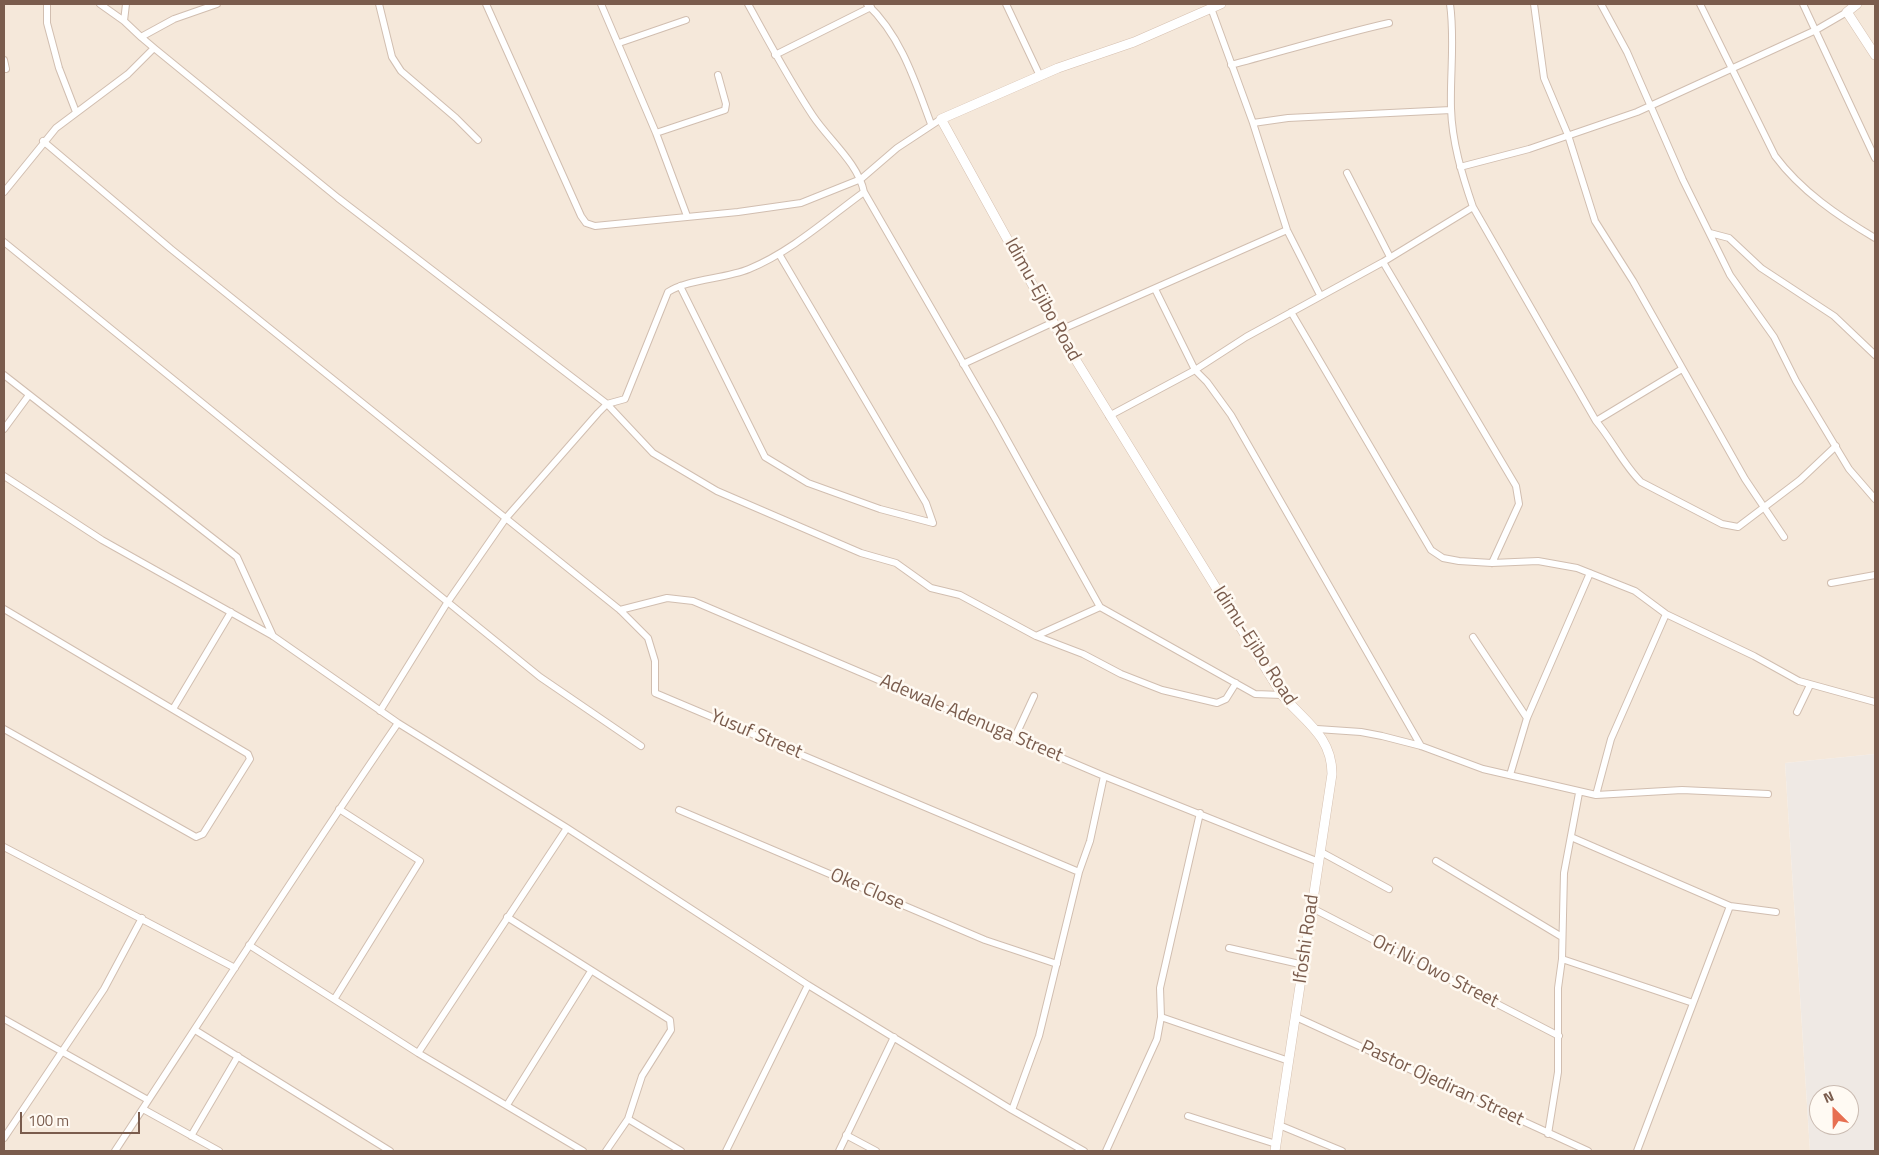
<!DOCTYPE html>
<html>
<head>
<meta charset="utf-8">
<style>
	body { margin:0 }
	#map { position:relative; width:1879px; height:1155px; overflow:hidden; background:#fdf6ec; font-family:"Titillium Web",sans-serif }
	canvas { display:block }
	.frame { position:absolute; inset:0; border:5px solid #7a5c4d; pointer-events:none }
	.north { position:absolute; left:1809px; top:1085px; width:50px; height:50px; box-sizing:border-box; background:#fffaf3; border:1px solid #cabbb1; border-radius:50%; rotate:337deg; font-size:14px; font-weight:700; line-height:20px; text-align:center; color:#7a5c4d }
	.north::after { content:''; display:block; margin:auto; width:18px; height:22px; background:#e76f51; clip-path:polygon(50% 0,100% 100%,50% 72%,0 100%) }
	.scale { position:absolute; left:20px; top:1112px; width:120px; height:22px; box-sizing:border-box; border:2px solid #7a5c4d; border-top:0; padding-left:6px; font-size:15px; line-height:18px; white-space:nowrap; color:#7a5c4d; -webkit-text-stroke:4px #fffaf3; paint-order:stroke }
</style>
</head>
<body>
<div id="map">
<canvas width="1879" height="1155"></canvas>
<div class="frame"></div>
<div class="north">N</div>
<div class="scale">100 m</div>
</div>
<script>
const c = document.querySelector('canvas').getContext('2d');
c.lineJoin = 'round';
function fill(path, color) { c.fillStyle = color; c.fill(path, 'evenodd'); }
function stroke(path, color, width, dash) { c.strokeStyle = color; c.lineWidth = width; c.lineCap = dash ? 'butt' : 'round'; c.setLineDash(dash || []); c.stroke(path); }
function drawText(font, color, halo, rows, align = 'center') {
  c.font = font + ' "Titillium Web",sans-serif'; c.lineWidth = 5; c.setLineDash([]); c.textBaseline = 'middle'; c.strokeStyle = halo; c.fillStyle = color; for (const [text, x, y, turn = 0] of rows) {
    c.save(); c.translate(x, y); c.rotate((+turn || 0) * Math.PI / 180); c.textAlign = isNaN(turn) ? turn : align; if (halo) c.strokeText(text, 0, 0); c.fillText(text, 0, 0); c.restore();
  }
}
const residential = new Path2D(`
	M4 4H1875V754L1785 763 1810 1151H4Z`);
const industrial = new Path2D(`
	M1875 754V1151H1810L1785 763ZM1819 1095H1849V1125H1819Z`);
const street = new Path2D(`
	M47 4V23L59 68 76 112
	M100 4 124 21 141 37 174 19 217 4
	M379 4 392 57 401 71 456 118 478 140
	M486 4 581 216 586 223 595 226 738 212 801 203 861 179 897 148 941 119
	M601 4 656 133 687 216
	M867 4C901 36 915 81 931 124
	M1006 4 1040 76
	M1534 4 1544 78 1568 135 1595 221 1633 281 1745 479 1784 537
	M1601 4 1627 52 1683 180 1730 275 1774 337 1796 381 1849 469 1875 499
	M1700 4 1775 156C1801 191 1838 216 1875 238
	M1803 4 1875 158
	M1211 8 1253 123 1287 230 1320 295
	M124 21 126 4
	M619 43 686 20
	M154 48 338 198 607 404 653 453 717 491 861 553 896 563 931 588 960 595 1036 636 1100 607 1255 694 1282 695
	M775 55 871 7
	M4 60 6 69
	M1231 65C1284 51 1336 35 1389 23
	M1253 123 1288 118 1451 110
	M656 133 725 110 726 104 718 75
	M43 141 171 249 620 610 648 638 655 661V693L1079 872
	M1460 167 1529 149 1637 112 1816 30 1847 12
	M1347 173 1390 257
	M4 192 56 128 128 74 154 48 141 37
	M864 192 996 420 1100 607
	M1473 207 1596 421C1612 440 1623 464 1641 482L1722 524 1738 527 1800 480 1836 446
	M1710 233 1729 238 1761 268 1834 316 1875 355
	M4 242 540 677 641 746
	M779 254 926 503 933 523
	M1383 262 1516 486 1519 504 1492 563
	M680 286 765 457 808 483 880 509 933 523
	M1155 289 1195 370 1207 382 1231 415 1421 746
	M1291 312 1431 550 1443 558 1459 561 1492 563 1538 561 1577 568 1635 591 1666 614 1754 656 1799 681 1875 702
	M1058 331 1287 230
	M963 364 1054 322
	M4 375 237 557 273 636
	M1109 416 1195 370 1246 337 1383 262 1473 207C1462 175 1452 142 1451 108 1450 73 1455 39 1450 4
	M1596 421 1682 369
	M4 429 29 395
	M4 476 102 540 273 636 398 723 567 828 808 985 1012 1110 1084 1151
	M1831 583 1875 575
	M4 609 248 754 250 759 203 834 196 837 4 729
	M620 610 667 598 693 601 1104 776 1319 862
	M1036 636 1083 654 1121 674 1162 690 1217 703 1226 699 1236 683
	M1473 637 1527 718
	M173 709 231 612
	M380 711 447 603 506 518 598 413 607 404 625 399 668 292C687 279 725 279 749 269 792 251 827 219 864 192 858 163 829 140 813 116 789 80 769 42 748 4
	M1797 712 1810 685
	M1317 729 1361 732 1382 736 1421 746 1483 769 1596 795 1682 790 1768 794
	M1015 737 1034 696
	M1510 775 1527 718 1590 573
	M1596 795 1611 739 1666 614
	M679 810 985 940 1057 964
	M1571 837 1730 906 1776 912
	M4 847 235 968
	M1321 852 1389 889
	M1436 861 1562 937
	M1312 908 1559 1036
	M507 917 670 1020 671 1030 642 1076 628 1119 606 1151
	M249 945 418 1053 583 1151
	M1229 948 1304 965
	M1562 959 1693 1003
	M335 998 420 861 339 809
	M1161 1017 1289 1061
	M1296 1017 1588 1151
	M4 1019 148 1100
	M195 1030 390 1151
	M418 1053 567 828
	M507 1105 591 971
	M143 1109 219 1151
	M1012 1110 1039 1036 1079 872 1090 841 1104 776
	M1188 1116 1276 1144
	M628 1119 681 1151
	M1279 1125 1342 1151
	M1548 1134 1558 1072V988L1562 959 1564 873 1579 793
	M846 1135 876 1151
	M191 1136 238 1056
	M4 1138 104 989 142 918
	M115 1151C209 1008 301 864 398 723
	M726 1151 808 985
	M839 1151 894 1037
	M1106 1151 1157 1039 1161 1017 1160 988 1200 813
	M1637 1151 1730 906`);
const secondary = new Path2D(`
	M1221 4 1134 42 1058 68 941 119 1058 331 1282 695C1304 721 1332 736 1332 774L1275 1151
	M1857 4 1847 12 1875 55`);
const streetNames = [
	["Idimu-Ejibo Road",1042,300,61],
	["Idimu-Ejibo Road",1254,646,57],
	["Adewale Adenuga Street",971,719,23],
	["Yusuf Street",756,735,23],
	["Oke Close",867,890,23],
	["Ifoshi Road",1307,939,-82],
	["Ori Ni Owo Street",1435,972,27],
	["Pastor Ojediran Street",1442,1084,25]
];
fill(residential, '#f5e8da');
fill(industrial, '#efe9e4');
stroke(street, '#d1beb0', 8);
stroke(secondary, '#d6c0b0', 10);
stroke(street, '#fff', 6);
stroke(secondary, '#fff', 9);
drawText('19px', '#7a5c4d', '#fffaf3', streetNames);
</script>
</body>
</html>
